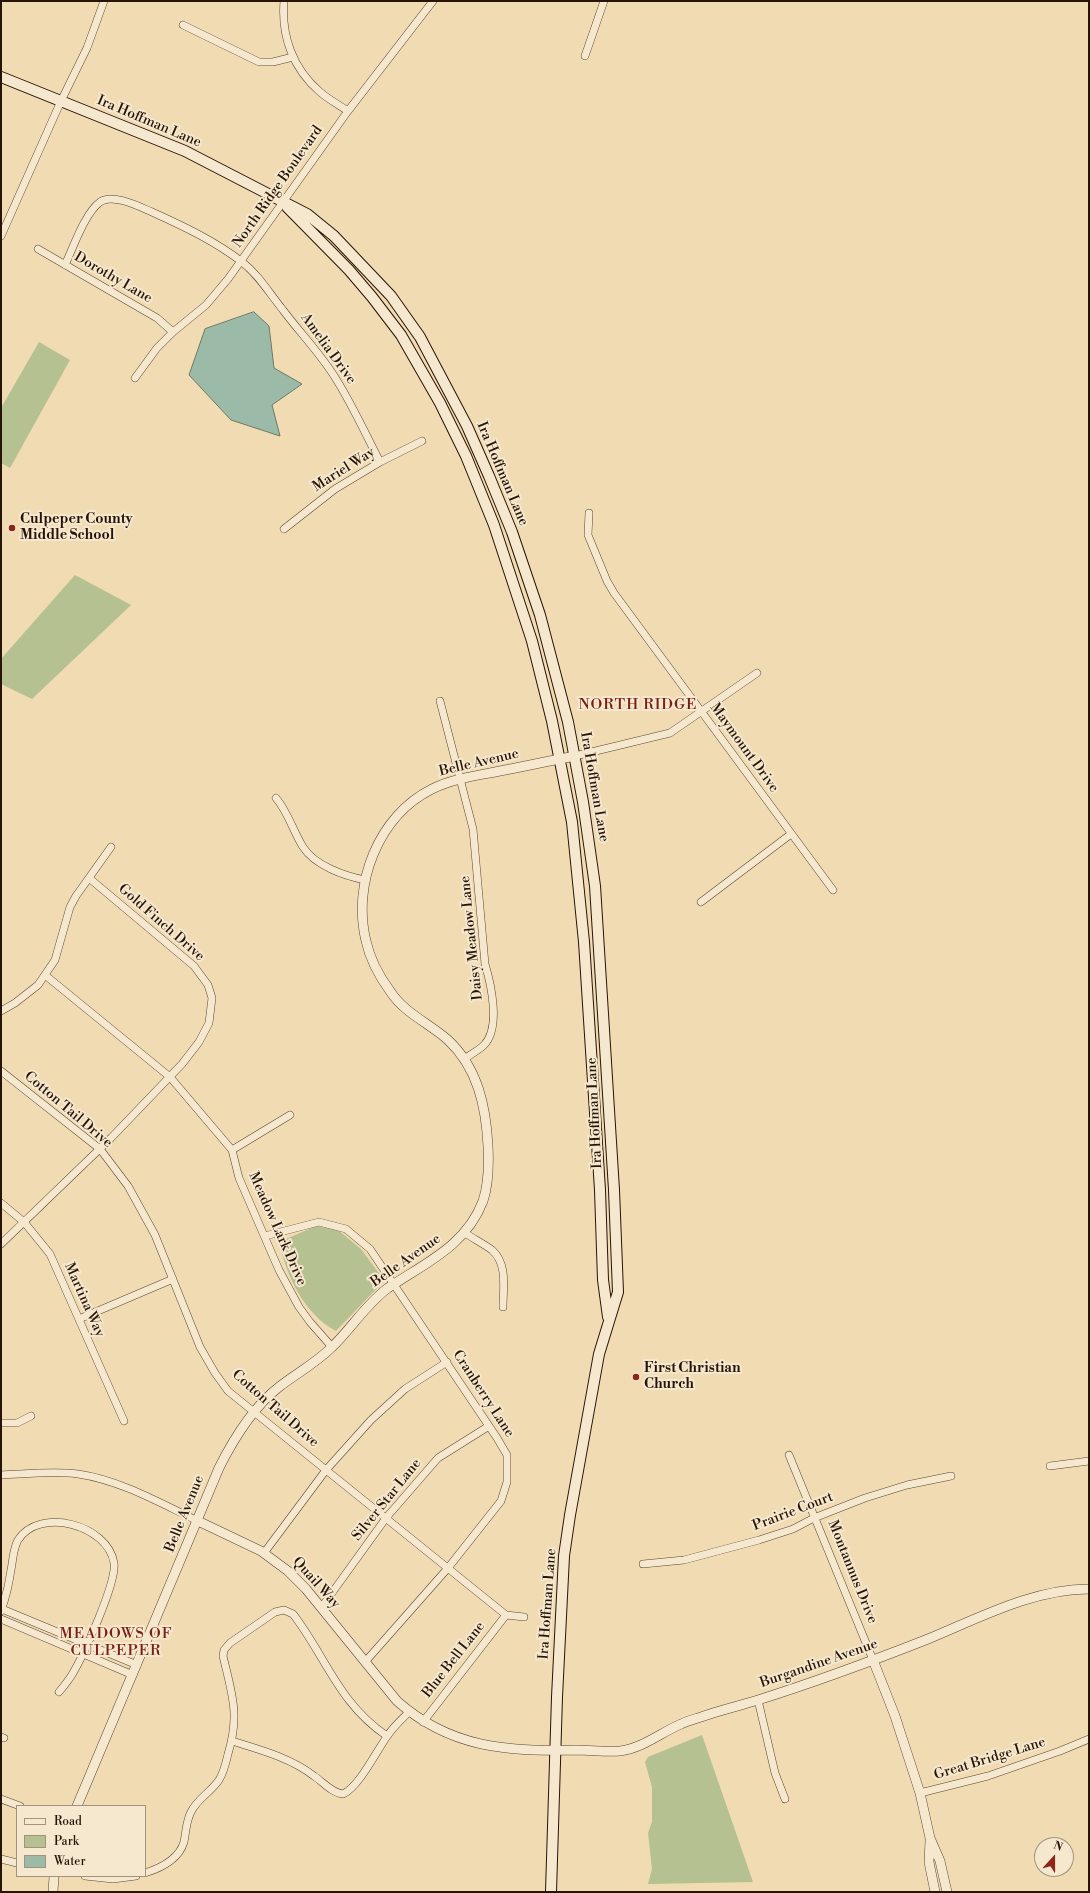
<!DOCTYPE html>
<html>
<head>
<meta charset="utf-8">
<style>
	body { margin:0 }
	#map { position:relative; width:1090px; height:1893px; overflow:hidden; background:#f0dbb3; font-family:"Libre Bodoni",serif }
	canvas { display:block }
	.frame { position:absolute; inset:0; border:2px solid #281406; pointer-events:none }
	.legend { position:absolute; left:16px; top:1805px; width:130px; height:72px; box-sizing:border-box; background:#f5e8ce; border:1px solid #a3937e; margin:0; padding:5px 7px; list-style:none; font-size:12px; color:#281406 }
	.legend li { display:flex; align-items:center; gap:8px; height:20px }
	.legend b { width:20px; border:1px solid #a3937e }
	.north { position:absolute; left:1034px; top:1837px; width:40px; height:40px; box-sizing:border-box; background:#f5e8ce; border:1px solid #a3937e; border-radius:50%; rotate:21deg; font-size:11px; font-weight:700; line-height:16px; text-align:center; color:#281406 }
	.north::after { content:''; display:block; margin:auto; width:14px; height:18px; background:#8f2418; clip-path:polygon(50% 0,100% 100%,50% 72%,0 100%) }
</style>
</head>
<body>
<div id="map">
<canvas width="1090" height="1893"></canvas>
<div class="frame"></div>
<ul class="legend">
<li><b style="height:5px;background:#f5e8ce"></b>Road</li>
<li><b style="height:11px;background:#b5c190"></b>Park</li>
<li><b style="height:11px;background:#9bbba8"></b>Water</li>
</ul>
<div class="north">N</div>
</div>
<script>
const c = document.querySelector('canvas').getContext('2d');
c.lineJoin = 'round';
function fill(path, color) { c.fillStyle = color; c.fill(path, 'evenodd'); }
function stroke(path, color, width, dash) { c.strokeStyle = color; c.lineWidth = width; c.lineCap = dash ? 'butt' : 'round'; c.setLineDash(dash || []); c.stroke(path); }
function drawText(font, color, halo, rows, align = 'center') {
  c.font = font + ' "Libre Bodoni",serif'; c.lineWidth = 4; c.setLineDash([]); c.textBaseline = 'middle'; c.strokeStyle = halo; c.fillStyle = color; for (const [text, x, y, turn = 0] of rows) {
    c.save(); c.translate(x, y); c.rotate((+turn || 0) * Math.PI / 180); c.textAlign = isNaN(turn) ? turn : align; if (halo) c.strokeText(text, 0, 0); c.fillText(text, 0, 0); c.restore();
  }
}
const green = new Path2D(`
	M39 342 70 360 10 468 1 463V408Z
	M75 575 131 605 32 699 1 684V659Z
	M316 1226 338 1230 361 1249 381 1276V1284L336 1331C304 1314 287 1277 279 1242Z
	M702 1735 753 1882 648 1884 652 1869 648 1833 652 1822V1787L645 1762 648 1757Z`);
const water = new Path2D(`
	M254 312 269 326 274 368 302 384 272 405 280 436 231 420 189 375 205 329Z`);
const minor = new Path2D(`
	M284 1C281 36 293 69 320 92 328 99 339 105 348 111
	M183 25 259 62H273L293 57
	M585 56 604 1
	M1 236 61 101 87 48 104 1
	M38 249 157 318 173 332
	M65 265C73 248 85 213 100 202 113 193 140 207 152 212 183 226 215 241 242 262 259 275 269 293 283 310 300 333 321 354 336 379 353 406 366 435 380 462
	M135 378 157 348 173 332 206 305 228 279 348 111 433 1
	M589 513 588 535 607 581 614 593 833 890
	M284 529 335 489 380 462 422 441
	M440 701 473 829 485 964C491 984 501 1028 484 1045 479 1050 470 1055 464 1059
	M575 756 670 733 757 673
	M276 798C288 812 293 831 303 847 315 866 345 876 365 880
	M701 902 791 834
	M45 975 170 1077 232 1150 239 1178 279 1270 299 1307 310 1322 332 1347
	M1 1011 15 1003 38 985 55 960 70 907 76 896 111 847
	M1 1071 100 1149 128 1186 155 1235 200 1347 215 1373 228 1391 506 1615 524 1617
	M232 1150 290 1115
	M1 1203 24 1222 50 1254 124 1421
	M465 1233C474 1239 484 1244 492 1250 508 1264 503 1289 503 1307
	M265 1236 319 1222 346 1229 370 1249 497 1438 507 1455V1482L501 1501 448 1568 365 1662
	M1 1244 111 1138 182 1064 199 1042 209 1023 212 998 208 985 194 966 89 878
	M79 1319 173 1279
	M1 1423H17L31 1416
	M789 1455 873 1660
	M1050 1466 1089 1461
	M1 1475C26 1474 53 1471 78 1474 120 1480 160 1503 198 1521
	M264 1553 326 1470 371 1420 405 1389 447 1362
	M643 1564 684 1560 759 1540 793 1529 814 1518 865 1498 907 1485 951 1476
	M321 1608 386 1518 438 1458 489 1426
	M2 1609 137 1665
	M1 1611C6 1597 9 1584 11 1570 13 1560 13 1549 18 1540 40 1506 108 1525 114 1563 117 1582 84 1654 73 1673 69 1680 64 1686 59 1692
	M1 1619 133 1675
	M758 1700 775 1773 785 1799
	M423 1722 506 1615
	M1 1737 4 1738
	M232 1741C261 1750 291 1758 314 1776 323 1782 332 1793 343 1794 359 1787 377 1750 388 1735 394 1726 402 1719 409 1712
	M920 1793 988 1776 1060 1751 1089 1739
	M1 1799 20 1806
	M1 1859 17 1863
	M145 1873C161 1868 179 1859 184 1842 186 1832 186 1821 191 1812 197 1799 211 1792 219 1780 224 1772 226 1763 228 1754 240 1715 232 1694 223 1656L224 1650 230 1643 275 1612 284 1610 293 1614C326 1657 339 1704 387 1736
	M85 1876 113 1879 136 1876`);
const tertiary = new Path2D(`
	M198 1521 261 1551 288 1571 306 1589 397 1701C450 1748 508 1752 576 1750 591 1750 606 1752 620 1751 643 1748 660 1733 681 1724 687 1721 695 1719 701 1717 720 1710 739 1706 758 1700 815 1682 872 1661 928 1639 979 1618 1033 1589 1089 1589
	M873 1660 895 1716 920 1793 930 1838 940 1861 947 1892
	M77 1806 219 1468C234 1438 253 1407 279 1387 297 1373 316 1363 332 1347 351 1329 366 1304 388 1288 425 1263 466 1246 483 1201 489 1183 489 1165 488 1146 486 1107 478 1068 448 1040 429 1023 404 1013 390 991 379 976 370 959 366 941 352 884 378 816 432 789 452 779 474 776 495 772 522 767 548 761 575 756
	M930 1841 929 1862 935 1892
	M53 1892 54 1876`);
const secondary = new Path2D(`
	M1 77 185 151 307 214 334 236 391 296 420 337 467 426 489 476 512 532 540 615 568 722 583 802 595 886 614 1190 618 1292 599 1354 570 1515 564 1556 557 1697 551 1892
	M287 207 349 270 372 297 401 335 440 403 466 456 494 525 532 641 552 721 572 822 584 942 600 1190 603 1280 608 1317`);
const markers = [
	[12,528,4,"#8f2418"],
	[636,1377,4,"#8f2418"]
];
const streetNames = [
	["Ira Hoffman Lane",149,122,23],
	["North Ridge Boulevard",278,187,-55],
	["Dorothy Lane",113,278,30],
	["Amelia Drive",328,349,54],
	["Mariel Way",344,470,-32],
	["Ira Hoffman Lane",502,474,67],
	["Maymount Drive",744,748,54],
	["Belle Avenue",479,763,-13],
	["Ira Hoffman Lane",594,787,80],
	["Gold Finch Drive",161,923,41],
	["Daisy Meadow Lane",472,938,-96],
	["Cotton Tail Drive",68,1110,40],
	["Ira Hoffman Lane",595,1113,-93],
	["Meadow Lark Drive",277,1229,66],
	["Belle Avenue",406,1261,-35],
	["Martina Way",84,1300,66],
	["Cranberry Lane",483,1394,57],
	["Cotton Tail Drive",275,1409,41],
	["Silver Star Lane",387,1500,-51],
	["Prairie Court",793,1512,-21],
	["Belle Avenue",185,1514,-68],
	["Montannus Drive",852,1572,68],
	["Quail Way",316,1583,48],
	["Ira Hoffman Lane",548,1604,-86],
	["Blue Bell Lane",454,1660,-52],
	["Burgandine Avenue",819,1664,-19],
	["Great Bridge Lane",990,1759,-17]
];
const poiNames = [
	["Culpeper County",20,520],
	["Middle School",20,536],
	["First Christian",644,1369],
	["Church",644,1385]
];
const neighbourhoodNames = [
	["NORTH RIDGE",638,705],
	["MEADOWS OF",116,1634],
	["CULPEPER",116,1651]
];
fill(green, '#b5c190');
fill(water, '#9bbba8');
stroke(water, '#6d7867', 1);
stroke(minor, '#5a4631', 8);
stroke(tertiary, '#5a4631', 10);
stroke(secondary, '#281406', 12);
stroke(minor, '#f5e8ce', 7);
stroke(tertiary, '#f5e8ce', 9);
stroke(secondary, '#f5e8ce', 10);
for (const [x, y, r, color] of markers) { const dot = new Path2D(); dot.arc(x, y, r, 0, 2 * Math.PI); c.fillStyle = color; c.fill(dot); stroke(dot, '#f5e8ce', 1.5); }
drawText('14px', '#281406', '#f5e8ce', streetNames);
drawText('bold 14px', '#281406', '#f5e8ce', poiNames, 'left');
c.letterSpacing = '1px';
drawText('15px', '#7a1f14', '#f5e8ce', neighbourhoodNames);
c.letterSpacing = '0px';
</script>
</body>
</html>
